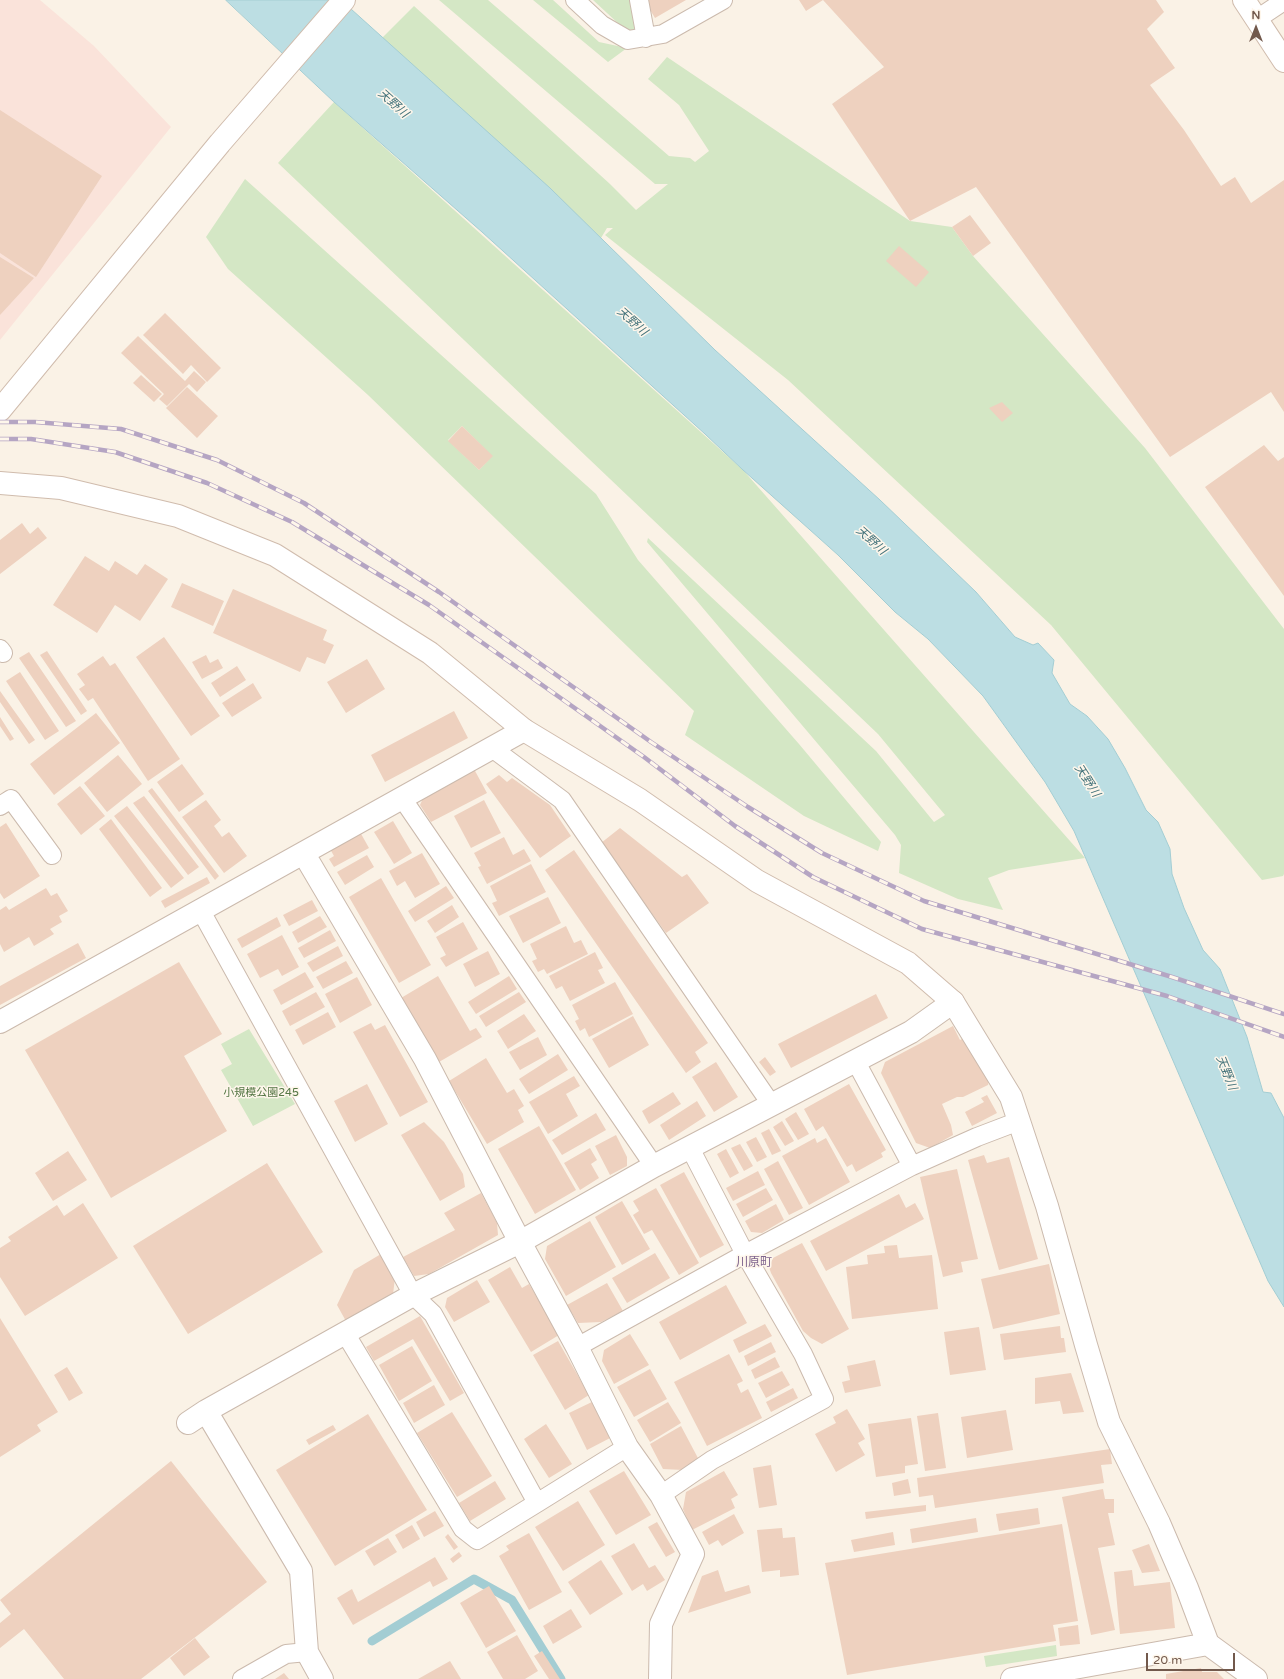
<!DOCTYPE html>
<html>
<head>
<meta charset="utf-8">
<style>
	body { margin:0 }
	#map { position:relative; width:1284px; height:1679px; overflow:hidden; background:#faf2e6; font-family:"Varela Round",sans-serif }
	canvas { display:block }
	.north { position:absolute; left:1236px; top:8px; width:40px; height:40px; -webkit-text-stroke:3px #fef6eb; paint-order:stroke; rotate:0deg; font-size:11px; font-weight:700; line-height:16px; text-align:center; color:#72594c }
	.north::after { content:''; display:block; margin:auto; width:14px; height:18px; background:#72594c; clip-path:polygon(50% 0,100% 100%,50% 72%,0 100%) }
	.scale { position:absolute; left:1146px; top:1653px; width:89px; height:18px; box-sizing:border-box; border:2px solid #72594c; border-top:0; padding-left:5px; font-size:12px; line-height:14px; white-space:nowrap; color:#72594c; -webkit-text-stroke:3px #fef6eb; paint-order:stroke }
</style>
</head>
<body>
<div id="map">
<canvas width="1284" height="1679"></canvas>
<div class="north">N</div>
<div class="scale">20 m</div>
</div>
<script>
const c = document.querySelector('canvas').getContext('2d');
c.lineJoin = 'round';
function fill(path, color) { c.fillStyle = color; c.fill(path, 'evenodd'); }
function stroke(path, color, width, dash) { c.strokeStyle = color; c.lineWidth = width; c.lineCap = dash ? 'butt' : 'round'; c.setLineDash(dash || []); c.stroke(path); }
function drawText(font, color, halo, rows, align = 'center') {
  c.font = font + ' "Varela Round","Noto Sans JP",sans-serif'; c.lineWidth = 3; c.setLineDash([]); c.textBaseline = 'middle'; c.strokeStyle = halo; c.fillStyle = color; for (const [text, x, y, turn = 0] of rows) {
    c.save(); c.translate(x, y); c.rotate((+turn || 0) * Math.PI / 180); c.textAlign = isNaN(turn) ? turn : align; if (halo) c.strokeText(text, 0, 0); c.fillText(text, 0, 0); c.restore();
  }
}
const commercial = new Path2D(`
	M0 0H40L94 46 171 127 0 340Z`);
const green = new Path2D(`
	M439 0H488L669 156 690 158 695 162 709 151 679 105 648 79 667 57 910 221 952 227 973 256 1145 448 1284 629V874L1283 876 1262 880 1051 625 788 380 605 235 613 228H607L601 238 382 38 414 6 610 184 636 210 668 184H655Z
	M533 0H553L599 42 627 48 608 62Z
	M593 0H634L638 18 633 32 621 26Z
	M334 102 743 470 1085 858 1009 870 988 878 1003 910 958 899 899 873 901 845 895 835 647 542 648 538 876 751 934 822 945 815 878 734 278 163Z
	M245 179 596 494 638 560 799 744 881 842 878 851 804 816 685 735 694 711 368 395 228 269 206 237ZM462 426 492 456 479 470 448 440Z
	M249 1029 295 1104 253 1126 221 1070 232 1064 221 1044Z
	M1056 1645 1057 1656 986 1667 984 1656Z`);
const water = new Path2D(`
	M226 0H341L550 188 715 350 880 500 976 592 1015 637 1033 645 1038 643 1054 660 1052 673 1070 704 1087 716 1108 739 1125 768 1146 810 1158 822 1170 849 1172 874 1184 908 1203 950 1220 969 1247 1037 1263 1092 1271 1093 1284 1118V1307L1268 1281 1074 831 1045 782 983 696 928 639 895 612 838 555 743 470 705 434 482 232 334 102Z`);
const stream = new Path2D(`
	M372 1641 474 1579 512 1600 561 1679`);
const building = new Path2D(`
	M648 0H686L655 18 649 8Z
	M799 0H823L806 11Z
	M823 0H1156L1164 12 1147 29 1175 68 1150 85 1184 130 1221 186 1235 177 1251 203 1284 180V412L1271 392 1170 457 976 187 910 221 832 104 884 67Z
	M0 110 102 176 36 277 0 253Z
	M970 215 991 243 973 256 952 227Z
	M899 246 929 272 916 287 886 261Z
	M0 257 34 278 0 315Z
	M165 313 221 368 207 382 191 365 183 374 143 335Z
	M138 336 185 381 194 371 206 382 197 392 189 384 167 406 159 399 164 394 121 353Z
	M141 375 162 394 154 402 133 383Z
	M187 387 218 416 197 438 166 408Z
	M1002 402 1013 413 1002 422 989 408Z
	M462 426 493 456 479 470 448 441Z
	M1264 445 1278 461 1284 457V596L1205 487Z
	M22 523 30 534 38 527 47 538 0 574V540Z
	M85 556 109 571 115 561 137 575 145 564 168 579 140 621 115 605 97 633 53 605Z
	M182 583 224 601 213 626 171 607Z
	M233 589 327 630 323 640 334 645 325 664 307 657 300 672 213 633Z
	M164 637 220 716 191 736 136 657Z
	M47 651 87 711 81 715 40 655Z
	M29 652 76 721 66 727 19 658Z
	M206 655 210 663 218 659 223 668 202 679 192 662Z
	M103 656 110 666 115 663 180 759 148 781 93 698 88 701 79 689 85 685 77 674Z
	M367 659 385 689 346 713 327 682Z
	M237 666 246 680 220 697 211 683Z
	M20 672 59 731 45 740 6 681Z
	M253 683 262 698 232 717 222 703Z
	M0 691 35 740 29 744 0 702Z
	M454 711 468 738 385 782 371 755Z
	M96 713 120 743 54 795 30 764Z
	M0 717 14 739 10 741 0 726Z
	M118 755 142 784 107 812 84 783Z
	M182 764 204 794 179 812 157 782Z
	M474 769 487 793 431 822 420 805 424 796Z
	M499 775 507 782 512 778 550 805 571 836 540 858 486 784Z
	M80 786 105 816 81 835 57 804Z
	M152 788 219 876 215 880 148 791Z
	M144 796 199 867 188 875 133 803Z
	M206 800 221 820 214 826 222 837 229 832 247 856 224 873 182 817Z
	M484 800 501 833 471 848 454 816Z
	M127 806 184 878 171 888 114 816Z
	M111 819 162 888 150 897 99 829Z
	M393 821 412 853 394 864 374 832Z
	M6 823 40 876 4 899 0 893V827Z
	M620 828 682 877 687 874 709 903 666 933 601 843Z
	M360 832 369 848 334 867 329 859 334 856 330 849Z
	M504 837 513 855 524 849 531 861 487 884 478 867 481 866 474 853Z
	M574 850 708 1043 695 1052 701 1062 686 1073 545 870Z
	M422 853 440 884 415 898 405 881 397 886 389 871Z
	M367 855 374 867 345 885 337 872Z
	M531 864 546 892 499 916 492 903 497 901 490 886Z
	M207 877 210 883 165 908 161 901Z
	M381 878 431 965 399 983 349 897Z
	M446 886 454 898 415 922 408 911Z
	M46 888 51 896 57 893 68 911 59 916 62 922 50 929 54 934 34 946 29 937 4 952 0 944V910L6 906 9 910Z
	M548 897 561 923 523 943 509 916Z
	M312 900 318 911 289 926 283 915Z
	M452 905 459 917 435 933 427 921Z
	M320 916 327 927 298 943 292 932Z
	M277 917 281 926 242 948 237 939Z
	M463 922 478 949 446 967 440 958 446 955 436 937Z
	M566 926 574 943 581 940 588 954 547 974 544 969 538 972 532 961 537 959 530 944Z
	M330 930 336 941 304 958 298 948Z
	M282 935 299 967 282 976 278 969 260 978 247 954Z
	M78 943 86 958 0 1005V986Z
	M338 946 343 956 313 972 307 963Z
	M488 951 500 974 475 987 463 964Z
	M595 952 603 968 598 970 605 983 570 1001 562 986 556 989 549 976Z
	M346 961 353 973 323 989 316 977Z
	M179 962 222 1034 184 1056 227 1131 111 1198 25 1050Z
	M305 972 314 987 281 1005 273 990Z
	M438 976 470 1031 476 1028 482 1037 439 1062 401 998Z
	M509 976 517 989 476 1014 468 1002Z
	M357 977 372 1005 340 1023 325 994Z
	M615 982 633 1014 589 1037 585 1028 580 1031 575 1021 579 1019 572 1005Z
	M316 992 325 1007 290 1026 282 1011Z
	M519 992 526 1002 486 1027 479 1016Z
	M876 994 888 1018 791 1068 778 1044Z
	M328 1012 336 1027 303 1045 295 1030Z
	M524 1014 536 1031 508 1049 497 1031Z
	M633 1016 649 1045 609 1068 592 1039Z
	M371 1023 375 1030 385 1025 428 1102 400 1117 353 1032Z
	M953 1026 960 1040 966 1037 990 1076 988 1085 963 1097H957L942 1104 951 1125 953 1135 930 1148 916 1143 881 1073 885 1062Z
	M538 1037 547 1055 520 1070 509 1052Z
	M558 1054 568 1070 529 1094 519 1079Z
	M765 1057 776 1072 770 1076 759 1062Z
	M486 1058 507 1093 514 1089 524 1106 518 1110 524 1122 487 1144 449 1081Z
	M716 1062 738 1097 714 1112 692 1077Z
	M574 1076 580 1086 566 1094 578 1116 548 1134 529 1102Z
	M367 1084 388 1124 355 1142 334 1101Z
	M849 1084 886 1150 881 1153 883 1157 856 1172 852 1164 847 1167 823 1126 816 1131 804 1109Z
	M673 1092 681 1104 649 1124 642 1111Z
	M987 1095 997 1113 972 1126 965 1112 984 1102 981 1098Z
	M697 1101 706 1116 669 1140 660 1125Z
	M796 1112 809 1134 798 1140 785 1119Z
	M596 1113 606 1130 562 1155 552 1140Z
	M782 1121 794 1141 785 1146 773 1127Z
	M424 1122 444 1142 463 1174 465 1187 440 1201 401 1135Z
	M539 1126 576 1190 535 1214 498 1149Z
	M769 1129 781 1151 772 1155 761 1133Z
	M616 1135 627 1157V1166L610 1175 595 1146Z
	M756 1137 767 1157 757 1162 746 1142Z
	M815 1138 817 1143 826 1138 850 1182 809 1205 782 1156Z
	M740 1144 753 1166 744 1171 731 1148Z
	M590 1148 597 1160 591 1164 599 1178 580 1190 564 1163Z
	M726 1149 739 1173 730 1178 717 1154Z
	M68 1151 87 1180 53 1201 35 1173Z
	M984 1155 987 1163 1009 1157 1038 1259 999 1270 968 1160Z
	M778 1161 803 1208 789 1215 764 1169Z
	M267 1163 323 1252 188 1334 133 1246Z
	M957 1169 978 1259 961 1262 963 1272 943 1277 920 1177Z
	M758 1171 765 1185 733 1201 726 1188Z
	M684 1172 724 1245 700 1258 660 1185Z
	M656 1188 699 1263 679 1275 652 1230 644 1234 633 1215 639 1211 633 1201Z
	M766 1188 773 1200 743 1217 736 1204Z
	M481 1193 497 1223 498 1235 429 1274 414 1276 403 1257 455 1230 444 1213Z
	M899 1194 906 1208 915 1203 924 1219 826 1271 810 1241Z
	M622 1201 650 1249 622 1265 595 1217Z
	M83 1203 118 1258 25 1316 0 1277V1248L11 1241 8 1237 57 1205 64 1216Z
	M776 1204 784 1220 762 1233 751 1232 745 1221Z
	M590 1221 616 1267 566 1296 545 1259 547 1246Z
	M802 1243 849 1329 822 1344 811 1338 803 1331 771 1273 769 1267 773 1258Z
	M897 1245 899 1258 932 1255 938 1309 852 1319 846 1267 868 1264 867 1255 885 1253 884 1246Z
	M655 1253 670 1278 627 1303 612 1278Z
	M381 1254 395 1277 393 1295 347 1323 337 1305 354 1270Z
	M1049 1264 1060 1314 993 1329 981 1279Z
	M510 1267 522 1288 529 1284 559 1335 531 1352 488 1280Z
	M477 1280 490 1302 454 1322 445 1307 447 1298Z
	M607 1283 623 1311 601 1322 578 1323 567 1305Z
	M726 1285 747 1323 680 1360 659 1322Z
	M420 1316 464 1393 450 1401 413 1339 374 1361 366 1347Z
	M0 1318 58 1412 37 1425 41 1431 0 1457Z
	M765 1324 772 1336 739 1353 733 1340Z
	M1060 1326 1061 1338H1064L1066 1352 1004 1360 1000 1334Z
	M979 1327 986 1370 950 1375 944 1332Z
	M630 1334 649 1365 614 1384 602 1361 604 1350Z
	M558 1341 589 1395 565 1410 533 1355Z
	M771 1342 776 1352 748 1366 744 1356Z
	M412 1346 432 1381 399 1401 379 1365Z
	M729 1354 743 1381 737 1384 741 1393 748 1389 762 1418 707 1446 674 1382Z
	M775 1357 780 1367 755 1379 751 1370Z
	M875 1360 881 1386 845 1393 842 1382 850 1380 847 1366Z
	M67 1367 83 1393 69 1401 54 1375Z
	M650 1369 667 1399 634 1417 617 1387Z
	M782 1371 790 1385 766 1398 758 1383Z
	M1071 1373 1084 1412 1063 1414 1060 1401 1035 1404V1378Z
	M434 1385 445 1405 414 1423 403 1403Z
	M793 1388 798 1398 771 1412 766 1402Z
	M594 1401 612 1437 587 1450 569 1413Z
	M668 1402 681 1423 650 1442 637 1420Z
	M847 1409 865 1439 858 1443 865 1455 836 1472 815 1434 836 1423 833 1417Z
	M1006 1410 1013 1450 967 1458 961 1417Z
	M452 1412 492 1476 457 1497 417 1433Z
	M938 1413 946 1468 925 1471 917 1416Z
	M368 1414 427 1510 335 1566 276 1470Z
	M911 1418 918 1464 905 1466V1473L876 1477 868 1424Z
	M546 1424 572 1464 549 1478 524 1439Z
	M333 1425 336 1430 309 1445 306 1440Z
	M681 1426 699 1460 683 1470 663 1469 650 1444Z
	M1110 1449 1112 1464 1101 1465 1104 1483 935 1508 933 1495 919 1497 917 1478Z
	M171 1461 267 1582 141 1679H64L24 1629 0 1648V1623L11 1614 0 1600Z
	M771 1465 777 1505 759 1508 753 1468Z
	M624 1471 651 1515 616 1535 589 1491Z
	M724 1471 738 1495 731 1499 735 1508 692 1530 683 1509 686 1492Z
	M908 1479 911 1493 894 1496 892 1483Z
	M495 1481 506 1499 470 1521 459 1503Z
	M1103 1489 1105 1499H1114V1513H1108L1115 1545 1098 1548 1115 1630 1091 1635 1062 1497Z
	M578 1501 605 1545 563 1571 535 1527Z
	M926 1505V1511L866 1519 865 1512Z
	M1038 1508 1040 1524 999 1531 996 1514Z
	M435 1511 444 1526 424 1537 416 1522Z
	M734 1514 744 1533 722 1546 718 1540 709 1545 702 1532Z
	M976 1518 978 1532 912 1543 910 1529Z
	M657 1522 675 1552 666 1557 648 1527Z
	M1062 1524 1078 1621 1053 1625 1056 1641 847 1675 825 1563Z
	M412 1525 420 1539 403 1549 395 1535Z
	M782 1528 783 1538 795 1537 799 1575 780 1577V1570L762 1572 757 1530Z
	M893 1532 895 1545 854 1552 851 1540Z
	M529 1533 562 1592 529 1610 499 1556 509 1550 506 1546Z
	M448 1534 458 1547 454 1550 445 1537Z
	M388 1538 397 1552 374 1566 365 1551Z
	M634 1543 649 1568 655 1565 665 1580 647 1591 643 1584 632 1591 611 1556Z
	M1149 1544 1160 1571 1142 1573 1132 1550Z
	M459 1552 462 1556 453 1563 450 1559Z
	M435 1557 448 1579 433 1587 430 1581 353 1625 337 1598 352 1589 358 1602Z
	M601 1560 623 1594 590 1615 568 1582Z
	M718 1570 725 1592 749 1585 751 1593 688 1613 702 1576Z
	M1132 1570 1134 1586 1170 1582 1175 1628 1120 1634 1114 1572Z
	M489 1586 516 1631 486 1648 460 1603Z
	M571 1609 582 1627 553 1644 543 1626Z
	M1078 1625 1080 1644 1060 1646 1058 1628Z
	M517 1635 538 1671 525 1679H503L487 1652Z
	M195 1638 210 1657 184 1676 170 1658Z
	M542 1651 560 1679H549L534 1656Z
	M450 1661 461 1679H418Z
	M1201 1668 1202 1672H1217L1224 1679H1166V1674Z
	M284 1673 289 1679H275Z`);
const lane = new Path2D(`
	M575 0 602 25 628 40 663 34 723 0
	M639 0 646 38
	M1257 19 1284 1
	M0 649 3 653
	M492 748 562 800 771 1104
	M402 798 654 1166
	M0 806 11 799 52 855
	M201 911 413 1295 433 1314 537 1503 627 1447
	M856 1062 912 1166 977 1137 1019 1121
	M345 1333 463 1529 477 1540 537 1503
	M577 1347 745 1254 912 1166
	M661 1495 712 1460 824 1399 803 1354 745 1254 690 1148
	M242 1679 286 1654 307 1652`);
const street = new Path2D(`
	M304 854 425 1059 520 1242 577 1347 627 1447 661 1495 693 1554 661 1624 660 1679
	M0 1022 524 730
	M188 1423 206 1411
	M322 1679 307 1652 301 1571 206 1411 413 1295 520 1242 654 1166 911 1032 953 1002 1011 1097 1047 1206 1086 1345 1109 1422 1159 1523 1187 1588 1208 1644 1256 1679
	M1012 1679 1208 1644`);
const secondary = new Path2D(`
	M1244 0 1284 61
	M0 410 220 143 344 0
	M0 483 61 488 178 516 275 555 430 653 524 730 640 800 757 881 908 963 953 1002`);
const rail = new Path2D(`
	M0 422H35L121 429 217 460 304 503 439 592 651 742 748 807 822 853 924 901 1172 977 1284 1014
	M0 439H31L115 452 207 483 292 522 429 605 644 757 735 826 813 877 922 929 1167 996 1284 1037`);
const parkNames = [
	["小規模公園245",261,1093]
];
const waterNames = [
	["天野川",393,104,42],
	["天野川",632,322,42],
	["天野川",871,541,42],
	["天野川",1087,781,57],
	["天野川",1226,1073,68]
];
const neighbourhoodNames = [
	["川原町",754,1263]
];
fill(commercial, '#fae3da');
fill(green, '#d4e7c5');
fill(water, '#bcdee3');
stroke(water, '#a3cdd3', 1);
stroke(stream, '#a3cdd3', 9);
fill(building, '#eed1bf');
stroke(lane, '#cbbaad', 20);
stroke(street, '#cbbaad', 24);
stroke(secondary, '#d0bcad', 24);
stroke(lane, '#fff', 18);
stroke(street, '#fff', 22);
stroke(secondary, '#fff', 22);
stroke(rail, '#b5a5c3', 4.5);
stroke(rail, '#fef6eb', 3, [9]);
drawText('11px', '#557745', '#fef6eb', parkNames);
drawText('italic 12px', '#45747c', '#fef6eb', waterNames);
drawText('12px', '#7f658e', '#fef6eb', neighbourhoodNames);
</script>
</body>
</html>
